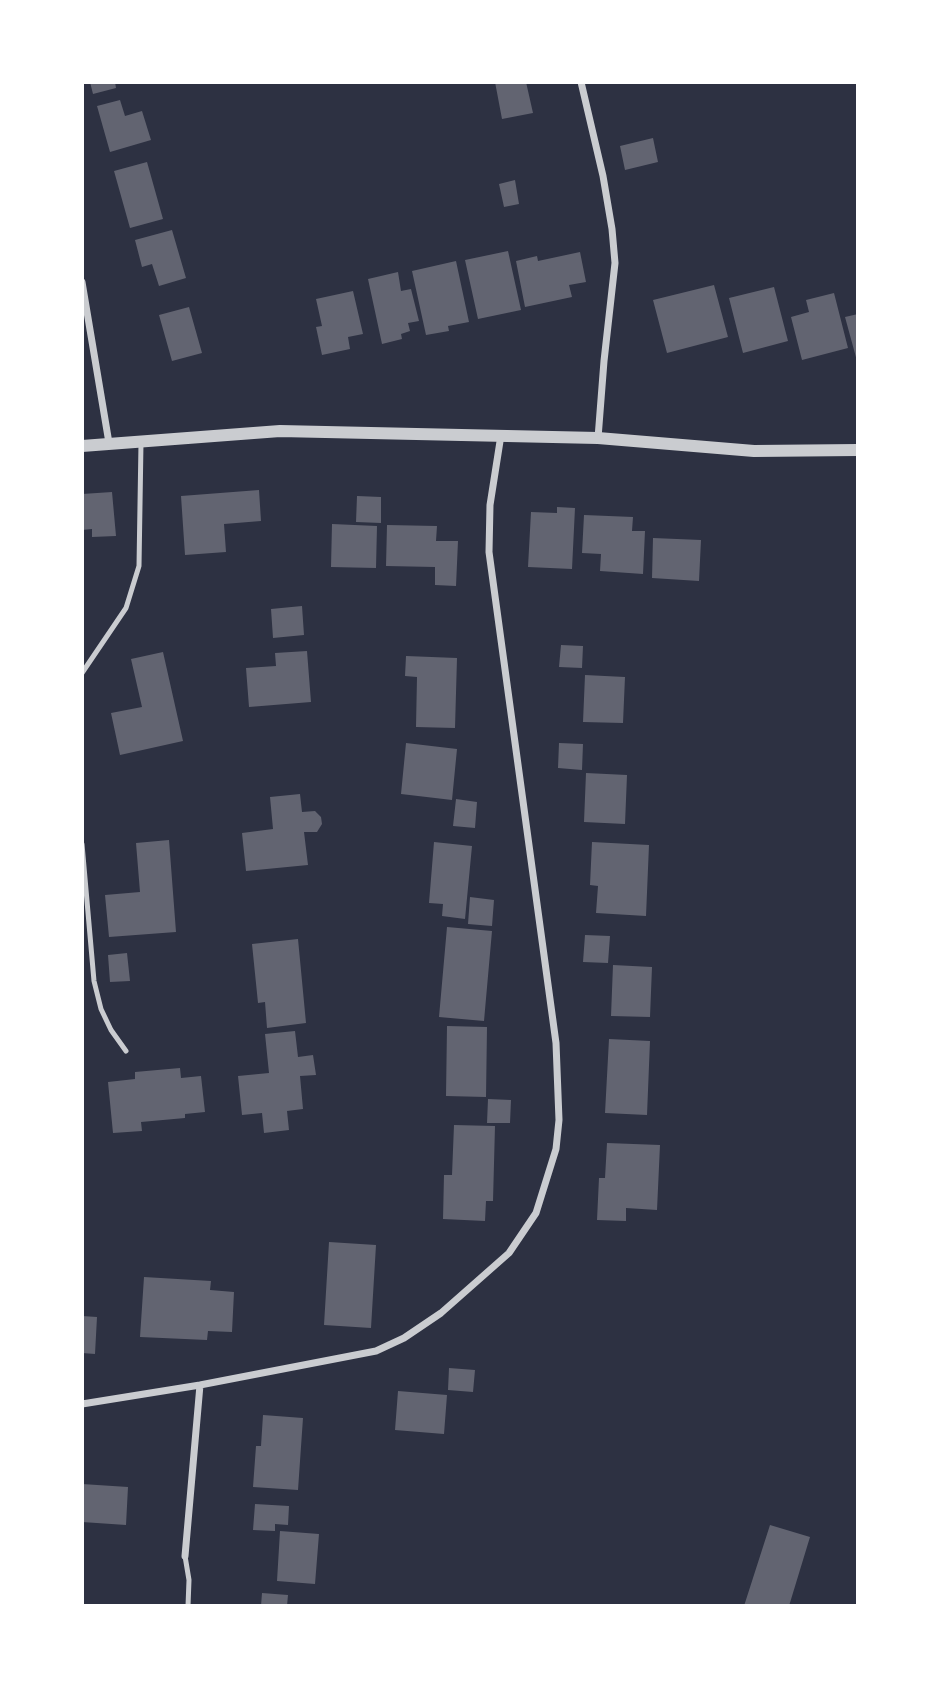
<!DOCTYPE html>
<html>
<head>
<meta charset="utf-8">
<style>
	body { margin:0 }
	#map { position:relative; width:940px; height:1688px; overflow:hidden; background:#2d3142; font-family:"Exo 2",sans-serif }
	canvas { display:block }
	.frame { position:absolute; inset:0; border:84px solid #fff; pointer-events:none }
</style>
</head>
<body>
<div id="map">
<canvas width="940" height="1688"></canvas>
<div class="frame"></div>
</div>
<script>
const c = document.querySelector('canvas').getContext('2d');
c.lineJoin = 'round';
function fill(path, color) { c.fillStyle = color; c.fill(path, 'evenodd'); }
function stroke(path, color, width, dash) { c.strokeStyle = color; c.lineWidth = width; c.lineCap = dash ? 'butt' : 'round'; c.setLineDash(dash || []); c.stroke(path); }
const building = new Path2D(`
	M90 82H115L116 88 93 94Z
	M495 82H526L533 113 502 119Z
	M120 100 125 116 142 111 151 140 110 152 97 106Z
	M653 138 658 162 625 170 620 146Z
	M147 162 163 219 130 228 114 171Z
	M515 180 519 204 504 207 499 184Z
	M172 230 186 278 159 286 152 264 142 267 135 240Z
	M508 251 521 310 478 319 465 260Z
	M580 252 586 282 569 285 572 297 525 307 516 261 537 256 538 261Z
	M456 261 469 322 448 326 449 331 426 335 412 271Z
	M398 272 401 291 411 289 419 321 408 323 410 331 401 334 402 339 382 344 368 279Z
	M714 285 728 337 667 353 653 300Z
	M774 287 788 341 743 353 729 298Z
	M353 291 363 334 348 337 350 349 322 355 316 327 322 326 316 299Z
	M834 293 848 348 802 360 791 317 809 312 806 300Z
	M189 307 202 353 172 361 159 315Z
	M858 314V361H857L845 317Z
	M259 490 261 521 224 524 226 552 185 555 181 496Z
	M112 492 116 536 92 537V529L82 530V494Z
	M357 496 381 497V523L356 522Z
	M557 507 575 508 572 569 528 567 531 512 557 513Z
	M584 515 633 517 632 531H645L643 574 600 571 601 554 582 553Z
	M332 524 377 526 376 568 331 567Z
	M387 525 437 526 436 541H458L456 586 435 585V567L386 566Z
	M653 538 701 540 699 581 652 578Z
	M302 606 304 635 273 638 271 609Z
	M561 645 583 646 582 668 559 667Z
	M307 651 311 702 249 707 246 668 276 666 275 653Z
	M163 652 183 741 120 755 111 713 142 707 131 659Z
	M406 656 457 658 455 728 416 727 417 677 405 676Z
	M585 675 625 677 623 723 583 722Z
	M406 743 457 749 452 800 401 794Z
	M559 743 583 744 582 770 558 768Z
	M586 773 627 775 625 824 584 822Z
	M300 794 302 812 315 811 321 817 322 824 317 832H304L308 865 246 871 242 833 273 829 270 797Z
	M456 799 477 802 475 828 453 826Z
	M169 840 176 932 109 937 105 895 140 892 136 843Z
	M434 842 472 846 465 919 442 916 443 904 429 903Z
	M592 842 649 845 646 916 596 913 598 886 590 885Z
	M470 897 494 900 492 926 468 924Z
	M447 927 492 931 484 1021 439 1017Z
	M585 935 610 936 608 963 583 962Z
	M298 939 306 1023 267 1028 265 1002 258 1003 252 944Z
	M127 953 130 981 110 982 108 955Z
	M613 965 652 967 650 1017 611 1016Z
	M447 1026 487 1027 486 1097 446 1096Z
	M295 1031 298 1057 313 1055 316 1075 300 1076 303 1109 287 1111 289 1130 264 1133 262 1113 242 1115 238 1076 269 1073 265 1034Z
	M609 1039 650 1041 647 1115 605 1113Z
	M180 1068 181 1078 201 1076 205 1112 185 1114V1118L141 1122 142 1131 113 1133 108 1082 135 1079V1072Z
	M488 1099 511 1100 510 1123H487Z
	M454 1125 495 1126 493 1201H486L485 1221 443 1219 444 1175H452Z
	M607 1143 660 1145 657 1210 626 1208V1221L597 1220 599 1178H605Z
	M329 1242 376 1245 371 1328 324 1325Z
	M144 1277 211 1281 210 1290 234 1292 232 1332 208 1331 207 1340 140 1337Z
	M82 1316 97 1317 95 1354 82 1353Z
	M449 1368 475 1370 473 1392 448 1390Z
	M398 1391 447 1395 444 1434 395 1430Z
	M263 1415 303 1418 298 1490 253 1487 256 1446H261Z
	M82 1484 128 1487 126 1525 82 1522Z
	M255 1504 289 1506 288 1525 275 1524V1531L253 1530Z
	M770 1525 810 1537 789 1606H744Z
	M280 1531 319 1534 315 1584 277 1581Z
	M262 1593 288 1595 287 1606H261Z`);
const service = new Path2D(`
	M82 673 126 608 139 566 141 443
	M82 844 94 981 101 1009 111 1030 126 1051
	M185 1556 189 1580 188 1606`);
const minor = new Path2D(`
	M581 82 603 176 612 229 615 263 604 361 598 438
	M82 282 109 443
	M82 1404 200 1385 376 1351 404 1338 441 1313 509 1253 536 1213 556 1149 559 1120 556 1043 489 552 490 505 501 435
	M185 1556 200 1385`);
const tertiary = new Path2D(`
	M82 446 280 431 598 438 754 451 858 450`);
fill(building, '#626471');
stroke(service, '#caccd0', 5);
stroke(minor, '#caccd0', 7);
stroke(tertiary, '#caccd0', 12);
</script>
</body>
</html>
